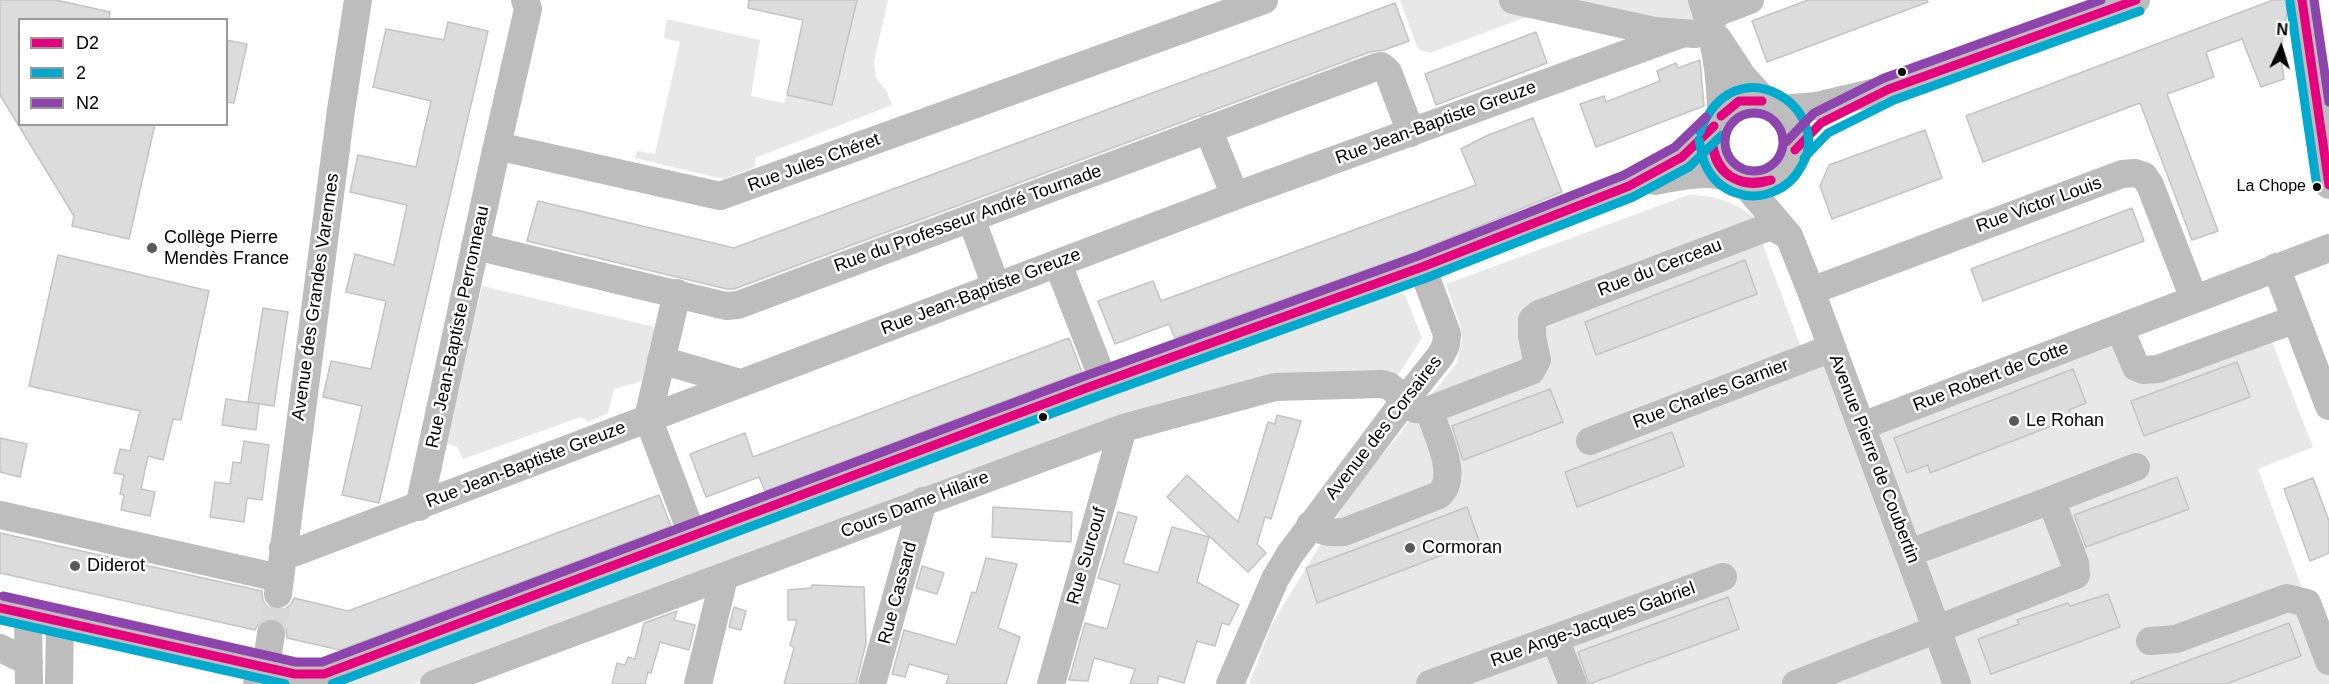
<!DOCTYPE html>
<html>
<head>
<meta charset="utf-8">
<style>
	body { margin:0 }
	#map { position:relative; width:2329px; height:684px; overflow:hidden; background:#fff; font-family:Arial,sans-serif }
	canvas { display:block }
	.legend { position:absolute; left:18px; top:18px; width:210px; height:108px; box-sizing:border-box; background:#fff; border:2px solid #999; margin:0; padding:8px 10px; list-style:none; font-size:18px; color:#000 }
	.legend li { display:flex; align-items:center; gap:12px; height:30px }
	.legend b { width:30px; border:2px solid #999 }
	.north { position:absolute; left:2251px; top:18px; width:60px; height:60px; -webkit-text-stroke:4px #fff; paint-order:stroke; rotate:4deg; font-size:16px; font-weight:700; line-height:24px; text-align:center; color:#000 }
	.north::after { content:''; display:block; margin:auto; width:21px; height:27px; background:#000; clip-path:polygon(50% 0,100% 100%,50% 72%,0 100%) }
</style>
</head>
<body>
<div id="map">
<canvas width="2329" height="684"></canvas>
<ul class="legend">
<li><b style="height:8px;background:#e5007d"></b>D2</li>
<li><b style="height:8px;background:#00a9ce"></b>2</li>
<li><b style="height:8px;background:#8e44ad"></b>N2</li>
</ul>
<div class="north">N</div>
</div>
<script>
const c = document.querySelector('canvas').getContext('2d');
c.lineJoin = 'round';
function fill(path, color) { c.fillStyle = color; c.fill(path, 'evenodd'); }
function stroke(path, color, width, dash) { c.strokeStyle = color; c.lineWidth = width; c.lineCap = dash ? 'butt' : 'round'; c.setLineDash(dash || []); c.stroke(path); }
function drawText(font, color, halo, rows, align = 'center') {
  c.font = font + ' Arial,sans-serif'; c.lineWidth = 5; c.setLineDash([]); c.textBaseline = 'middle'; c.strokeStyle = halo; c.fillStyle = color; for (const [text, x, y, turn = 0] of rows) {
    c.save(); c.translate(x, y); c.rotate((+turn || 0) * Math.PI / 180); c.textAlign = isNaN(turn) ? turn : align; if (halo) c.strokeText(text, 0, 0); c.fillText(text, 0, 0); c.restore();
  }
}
const green = new Path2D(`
	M857 0H888L874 61 876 78 887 92 892 105 755 158V167L723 179 635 158 637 151 655 154 680 42 664 38 667 19 760 40 751 96 784 103 787 95 832 105Z
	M1400 0H1513L1548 9 1430 53 1419 50 1416 44Z
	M1518 0H1750L1712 29Z
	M1688 195C1715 195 1737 202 1757 220L1758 231 1805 358 1821 352 1849 428 2120 329 2135 367 2267 329 2313 447 2258 469 2329 661V684H1249L1272 624 1353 491 1457 363 1462 339 1460 325 1446 284Z
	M482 286 655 327 642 381 614 389 608 413 588 422 581 417 463 459 457 447 446 443Z
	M1396 291 1405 295 1422 338 1398 375 1264 380 1161 406 414 684H337L1381 293Z`);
const building = new Path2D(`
	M0 0H56L110 12 109 20H20V124H155L129 239 72 226 74 216 0 95Z
	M749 0H857L832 105 787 95 803 20 748 8Z
	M1808 0H1927L1928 2 1767 62 1752 21Z
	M2273 0H2286L2287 13 2280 52 2284 79 2261 87 2242 39 2206 52 2214 77 2167 94 2218 231 2192 240 2140 103 1983 162 1966 116Z
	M1395 3 1409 41 1384 50 1370 52 734 289H727L527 241 538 201 734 248Z
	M448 22 488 31 379 503 342 495 362 406 323 397 331 361 371 369 386 301 346 292 355 254 394 265 407 205 350 192 358 155 416 167 431 101 373 87 386 29 444 40Z
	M1536 32 1547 63 1436 105 1425 74Z
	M226 40 247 44 234 103 226 102Z
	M1700 60 1704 106 1596 147 1580 104 1604 96 1606 102 1660 81 1657 71 1676 63 1678 68Z
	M1533 118 1562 192 1416 252 1175 338 1169 324 1115 344 1098 301 1153 281 1161 301 1476 185 1461 149 1486 136Z
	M1925 130 1942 178 1832 219 1820 186 1829 165Z
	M2132 208 2144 241 1983 301 1971 269Z
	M58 255 209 291 181 420 173 419 163 460 148 456 141 489 155 492 150 516 121 510 124 495 120 494 124 475 114 473 120 449 130 451 140 411 29 386Z
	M1745 260 1757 294 1596 355 1585 322Z
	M263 308 288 312 274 406 248 402Z
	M1069 338 1082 372 765 491 759 477 706 497 690 454 745 433 753 457Z
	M2237 362 2250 397 2144 436 2131 401Z
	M2073 369 2086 403 2069 410 2072 418 1930 473 1928 465 1907 473 1894 438Z
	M1550 389 1563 422 1463 460 1452 426Z
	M226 399 259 404 256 430 222 425Z
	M1277 415 1301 421 1271 519 1265 517 1257 544 1266 553 1248 572 1167 497 1187 475 1238 522 1268 422 1275 424Z
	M1672 432 1684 466 1577 507 1565 472Z
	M0 438 27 444 20 477 0 472Z
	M244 441 269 445 262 500 247 498 244 522 210 517 215 482 230 484 233 462 241 463Z
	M2177 477 2189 509 2086 547 2074 515Z
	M2313 478 2329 521V553L2310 561 2284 489Z
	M659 495 671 526 340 650 287 638 286 627 281 621 274 618 264 619 259 623 255 630 0 573V533L262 591 263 601 268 607 275 610 285 609 291 604 294 598 348 611Z
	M993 507 1072 512 1071 542 992 537Z
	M1467 507 1479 541 1317 603 1306 568Z
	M1118 512 1137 517 1123 563 1158 573 1172 527 1209 537 1197 582 1239 605 1229 625 1222 623 1215 646 1197 641 1184 683 1159 676 1157 684H1130L1135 669 1094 658 1088 681 1069 680 1085 623 1107 629 1120 585 1098 578Z
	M986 558 1017 564 998 628 1020 637 1006 684H946L949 675 909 664 905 677 892 674 904 630 956 645 972 592 976 593Z
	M922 566 944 573 937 594 916 588Z
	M812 585 864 587 866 643 856 684H784L794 648 790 645 797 620H788V590L811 588Z
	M2108 594 2120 627 1991 674 1978 639 2019 624 2017 620 2068 603 2070 606Z
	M1728 597 1739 629 1589 684 1578 652Z
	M734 607 746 611 741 630 729 627Z
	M677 611 674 620 695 625 689 650 660 642 651 673 648 672 645 684H612L617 663 625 665 628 657 635 659 644 623Z
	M2289 623 2301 656 2226 684H2131V682Z`);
const minorTunnel = new Path2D(`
	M271 634 278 594`);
const minor = new Path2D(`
	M525 0 528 9 497 146 720 196 1264 0
	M1513 0 1654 31 1695 34 1712 29
	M1702 0C1715 38 1721 76 1721 116
	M2302 0 2329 185
	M1708 16 1750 0
	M1718 39 1743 77 1765 101
	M1712 142a42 42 0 1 1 84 0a42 42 0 1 1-84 0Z
	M1780 109 1817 106 1889 89 2136 0
	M1208 129 1235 196
	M1655 181C1684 176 1702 170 1732 178
	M1745 184 1789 236 1811 291 1957 684
	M971 218 996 286
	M475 246 726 306 738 305 1376 67 1381 66 1388 72 1411 133
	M1058 264 1104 382
	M2276 267 2329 406
	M1811 291 2122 174 2135 173 2144 176 2150 185 2194 299
	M677 293 648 418 693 537
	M2120 329 2136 367 2143 370 2158 369 2296 319
	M661 360 740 383
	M1402 403 1415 409 1429 410 1531 371 1537 360 1532 336V320L1539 314 1771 226 1789 236
	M1862 426 2329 248
	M1590 441 1832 348
	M2051 500 2136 467
	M419 507 497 146
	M0 515 279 578
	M1310 525C1322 532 1330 533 1344 532L1439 495C1460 476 1436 433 1429 410
	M283 548 296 552 1235 196 1681 34
	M278 594 341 110 358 0
	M0 608 295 674H324L1089 387 1422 267 1629 186 1682 157 1714 126
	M28 615 29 684
	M1555 639 1573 684
	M2150 641 2176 639 2287 598 2307 603 2329 661
	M0 648 29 662
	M59 684 60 621
	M257 684 266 667 271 634
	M434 684 1123 428 1275 387 1382 384 1389 386 1406 399
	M698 684 724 578
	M872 684 923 501
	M1051 684 1123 428
	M1230 684 1275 579 1290 554 1406 399 1441 355 1446 345 1447 334 1422 267
	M1430 684 1723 577
	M1796 684 2076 575 2075 563 2051 500 1909 553`);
const bus1 = new Path2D(`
	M2302 0 2329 185
	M1721 116 1739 101H1762
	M1713 147C1720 178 1741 187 1771 180
	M1713 147C1716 176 1744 190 1771 180
	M1795 150 1821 123 1889 89 2136 0
	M0 608 295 674H324L1089 387 1422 267 1629 186 1682 157 1714 126`);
const bus2 = new Path2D(`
	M2290 2 2317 187
	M1699 140C1701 149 1702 158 1706 166 1718 192 1749 203 1775 191 1787 186 1795 178 1801 167 1837 109 1734 41 1700 132
	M1804 158 1828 133 1894 100 2140 11
	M0 620 285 684
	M332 684 1093 398 1426 278 1633 197 1689 167 1722 135`);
const bus3 = new Path2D(`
	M2314 0 2329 102
	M1725 142a29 29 0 1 1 58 0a29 29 0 1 1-58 0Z
	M1786 142 1814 113 1884 78 2101 0
	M3 596 296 662H322L1085 376 1418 256 1624 175 1675 147 1706 117`);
const markers = [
	[1902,72,5,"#000"],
	[2317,187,5,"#000"],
	[152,248,6,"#595959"],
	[1043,417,5,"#000"],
	[2014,421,6,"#595959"],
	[1410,548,6,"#595959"],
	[75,566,6,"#595959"]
];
const busNames = [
	["La Chope",2306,187]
];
const streetNames = [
	["Rue Jean-Baptiste Greuze",1436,123,-20],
	["Rue Jules Chéret",814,163,-20],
	["Rue Victor Louis",2039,205,-20],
	["Rue du Professeur André Tournade",968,219,-20],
	["Rue du Cerceau",1660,268,-21],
	["Rue Jean-Baptiste Greuze",981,292,-21],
	["Avenue des Grandes Varennes",316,297,-82],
	["Rue Jean-Baptiste Perronneau",458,327,-78],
	["Rue Robert de Cotte",1991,377,-21],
	["Rue Charles Garnier",1711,394,-21],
	["Avenue des Corsaires",1384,428,-52],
	["Avenue Pierre de Coubertin",1874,459,69],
	["Rue Jean-Baptiste Greuze",526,465,-21],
	["Cours Dame Hilaire",915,505,-21],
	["Rue Surcouf",1087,556,-74],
	["Rue Cassard",898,593,-75],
	["Rue Ange-Jacques Gabriel",1593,625,-20]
];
const poiNames = [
	["Collège Pierre",164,238],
	["Mendès France",164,259],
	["Le Rohan",2026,421],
	["Cormoran",1422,548],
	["Diderot",87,566]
];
fill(green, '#e8e8e8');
fill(building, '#dcdcdc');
stroke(building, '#c4c4c4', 1.5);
stroke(minorTunnel, '#d9d9d9', 28, [28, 14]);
stroke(minor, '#bdbdbd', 28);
stroke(bus1, '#e5007d', 9);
stroke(bus2, '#00a9ce', 9);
stroke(bus3, '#8e44ad', 9);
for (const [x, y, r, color] of markers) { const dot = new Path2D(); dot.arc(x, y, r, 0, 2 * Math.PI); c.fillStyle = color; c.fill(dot); stroke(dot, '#fff', 2); }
drawText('16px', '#000', '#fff', busNames, 'right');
drawText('18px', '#000', '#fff', streetNames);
drawText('18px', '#000', '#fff', poiNames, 'left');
</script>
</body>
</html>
